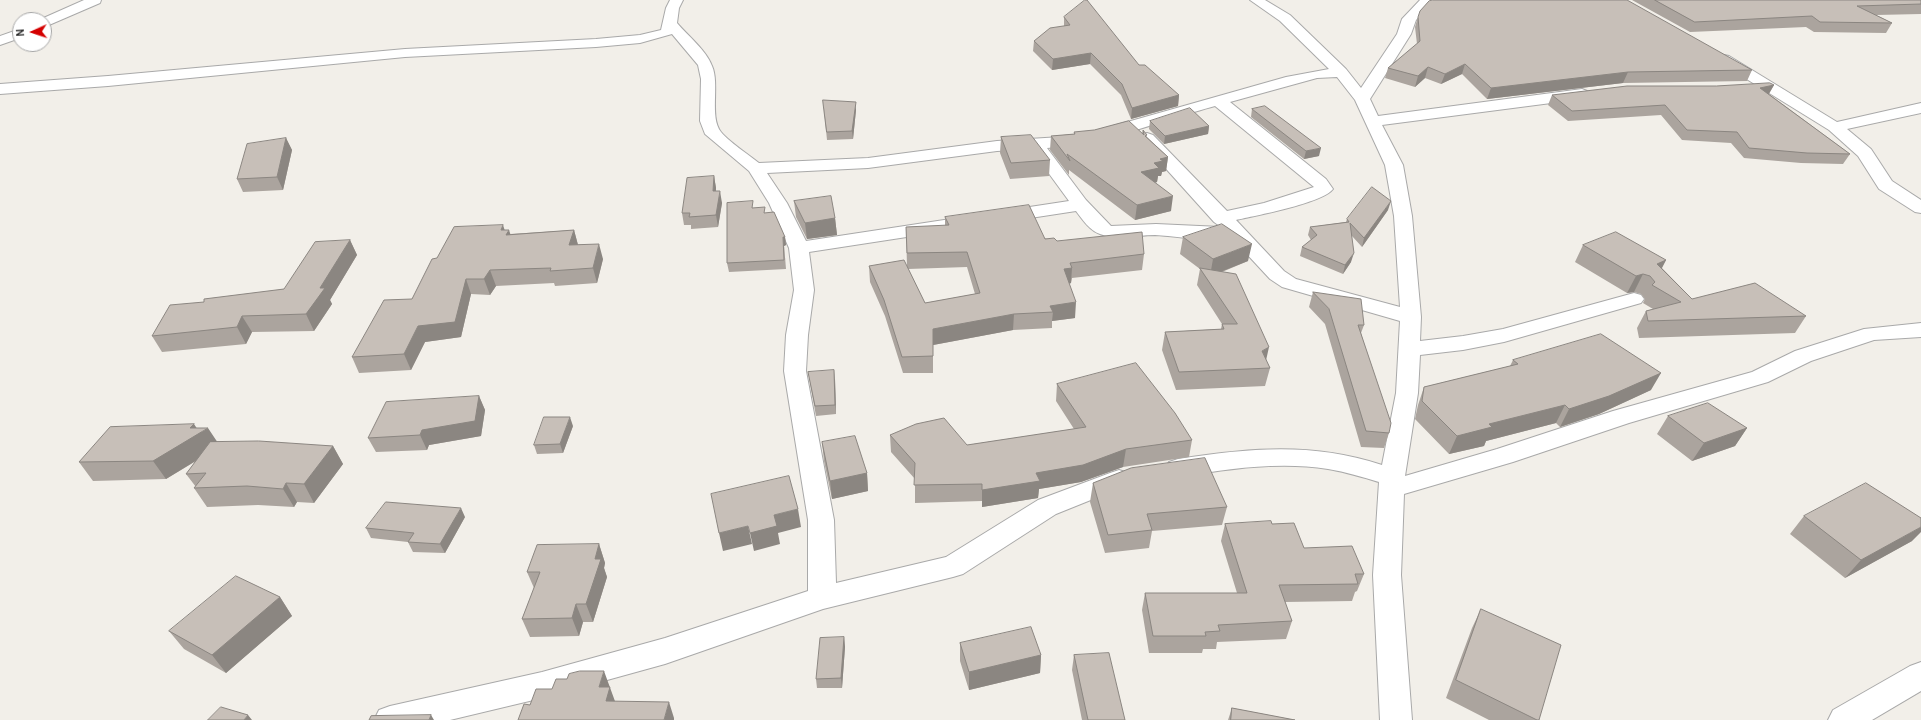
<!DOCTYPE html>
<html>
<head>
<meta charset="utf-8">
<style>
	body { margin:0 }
	#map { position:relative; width:1921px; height:720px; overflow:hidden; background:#f2efe9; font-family:Karla,sans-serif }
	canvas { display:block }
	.north { position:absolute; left:12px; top:12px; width:40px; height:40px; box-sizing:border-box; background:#fff; border:1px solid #a7a7a7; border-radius:50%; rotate:267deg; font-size:11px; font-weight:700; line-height:16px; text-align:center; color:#222 }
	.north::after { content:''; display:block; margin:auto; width:14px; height:18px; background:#d40000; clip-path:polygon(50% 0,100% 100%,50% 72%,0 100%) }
</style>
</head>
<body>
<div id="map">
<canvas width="1921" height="720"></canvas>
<div class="north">N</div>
</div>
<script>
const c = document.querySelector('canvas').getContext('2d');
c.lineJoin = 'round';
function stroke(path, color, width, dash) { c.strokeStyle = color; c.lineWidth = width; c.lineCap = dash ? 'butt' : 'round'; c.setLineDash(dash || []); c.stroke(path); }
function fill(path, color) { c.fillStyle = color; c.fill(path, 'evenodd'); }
const minor = new Path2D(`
	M84 0H101L100 3 49 25 44 26V20H39Z
	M670 0H683L679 8 677 23C688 36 706 50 712 66 720 84 709 117 721 132 728 141 749 155 759 163L868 158 997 141 1061 137 1092 132 1286 77 1329 69 1280 21 1250 0H1265L1290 15 1346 69 1361 88 1397 34 1402 19 1420 0H1434L1416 20 1411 34 1370 99 1378 116 1582 89 1587 91 1590 94 1587 97 1582 99 1382 125 1403 165 1412 216 1421 317 1420 341 1463 336 1503 329 1634 293 1641 295 1644 299 1641 303 1504 342 1463 350 1420 355 1418 393 1405 476 1497 449 1613 411 1752 372 1795 351 1864 329 1921 323V337L1874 340 1811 361 1768 382 1629 423 1513 462 1404 494 1401 575 1412 720H1380L1373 575 1379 482C1362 477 1346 472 1328 469 1279 461 1227 469 1178 477L1169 474 1166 468 1169 462 1178 459C1249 448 1313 442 1382 465L1396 393 1400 321 1282 287 1270 279 1231 237C1207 243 1179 236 1155 235 1137 235 1117 241 1100 234 1090 231 1082 219 1076 211L809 252 814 290 808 335 806 371 834 520 836 583 946 557 1038 500 1110 473 1119 470 1128 473 1131 479 1128 485 1056 514 963 574 953 577 823 609 665 664 542 698 450 720H374L379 710 390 706 542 672 665 638 808 591V520L784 371 786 335 794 290 789 248 769 203 749 171 705 134 700 121 701 79 698 65 672 34 640 43 596 47 405 57 108 86 0 94V84L108 76 405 49 596 39 640 35 661 30 666 8ZM1337 77 1355 100 1385 165 1394 216 1400 307 1296 279 1284 271 1236 220C1254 216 1323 203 1333 189L1326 179 1230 102 1317 78ZM1215 106 1314 187 1264 203 1227 211 1153 135 1147 133 1141 135 1139 138 1141 141 1214 222 1221 227 1156 224 1111 226 1086 200 1047 148C1106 144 1159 121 1215 106ZM1031 149 1069 201 806 241 787 203 767 173 868 168 997 151Z
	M20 29V38L0 45V36Z
	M1724 55 1729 56 1837 122 1921 103V113L1847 129 1871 149 1892 181 1921 200V213L1915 212 1879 189 1858 156 1829 130 1719 62 1717 59 1719 56Z
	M1921 662V691L1872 720H1828L1833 710 1910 666Z`);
const wall = new Path2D(`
	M1632 0H1921V14L1876 15 1892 23 1886 33 1814 32 1806 27 1690 32Z
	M1064 17 1139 65 1179 95 1178 106 1131 119 1121 95 1090 64 1052 70 1033 51 1034 41 1064 26Z
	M1418 17 1752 70 1747 81 1623 83 1487 99 1462 74 1441 84 1425 78 1415 87 1385 78 1388 68 1417 44 1415 27Z
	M1774 85 1769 94 1850 154 1843 164 1801 163 1744 158 1731 143 1682 140 1661 115 1568 121 1548 105 1552 95 1716 86Z
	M823 100 856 110 853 139 827 140Z
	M1252 109 1319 156 1304 159 1251 117Z
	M1150 121 1209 126 1208 134 1164 144 1149 129Z
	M1143 130 1147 137 1168 157 1166 171 1162 172 1161 176H1158L1157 182 1155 183 1171 211 1135 220 1069 170V175L1050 150 1051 136 1074 134V132L1142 133Z
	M1001 137 1050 160 1049 176 1010 179 1000 153Z
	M286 138 292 150 283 190 243 192 237 179Z
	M714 176 716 188V191L722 203 718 227 691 229V225H684L682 213Z
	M794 201 835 218 837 235 807 239 796 217Z
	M754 208 765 213 785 237 786 245 784 246 786 269 729 272 727 263Z
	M1388 210 1362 247 1352 236 1351 262 1343 274 1300 256 1302 247 1311 240 1308 235 1310 227 1346 222 1347 219Z
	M945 217 1057 241 1144 254 1142 270 1072 278 1071 283 1069 284 1075 318 1052 321V328L1013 330 933 345V373H903L885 316 870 282 869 266 907 267 906 227 945 226ZM967 267 975 294 925 303 908 269Z
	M505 230 510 234 574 230 578 245 603 259 597 283 555 286 554 283 496 286 490 295 471 294 461 337 425 342 411 370 359 373 352 357 412 299 437 258Z
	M1183 237 1248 261 1222 272 1270 368 1265 386 1176 390 1162 350 1165 332 1221 329 1222 324 1197 285 1200 269 1180 254Z
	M350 240 357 255 330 300 332 304 314 331 252 332 246 344 162 352 152 336 204 302 284 289Z
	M1583 245 1666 260 1662 268 1692 299 1806 316 1795 333 1639 338 1637 328 1646 311 1653 309 1643 303 1645 299 1641 294 1634 292 1627 293 1575 262Z
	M1313 292 1364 325 1361 333 1389 433 1384 448 1361 447 1325 324 1309 307Z
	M1513 360 1651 390 1599 414 1560 427 1556 423 1486 441 1484 446 1449 454 1415 419 1418 405 1424 387 1510 366Z
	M808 372 835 379 836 414 816 416Z
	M1057 384 1192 440 1189 457 1123 467 1081 482 1039 489 1038 498 982 507V501L915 503V479L891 452 890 435 967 445 1074 429 1056 401Z
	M479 396 485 410 481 436 429 445 427 450 376 452 368 438Z
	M1668 416 1747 428 1735 446 1692 461 1657 434Z
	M573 426 563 453 537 454 534 445Z
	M197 428 218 442 333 446 343 464 314 503 297 502 294 507 258 505 207 507 194 488 196 487 186 474 196 461 166 479 93 481 79 462Z
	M822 442 867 473 868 491 832 499 824 461Z
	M1093 483 1227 507 1222 525 1152 531 1149 548 1105 553 1090 502Z
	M1804 516 1912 541 1845 578 1790 534Z
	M465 517 445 553 413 552 408 542 371 538 366 528Z
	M1225 524H1272L1304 548 1364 574 1357 591 1355 592 1352 601 1285 602 1292 621 1286 639 1217 642 1216 649H1203L1202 653H1149L1142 610 1145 593H1237L1221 541Z
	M599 544 605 563 604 568 607 577 593 622H583L579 636 530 637 522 619 534 588 527 572Z
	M280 597 292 616 226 673 184 649 169 631Z
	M1481 609 1539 720H1489L1446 698 1472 628Z
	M844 637 845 647 842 688H817L816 679Z
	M960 643 1041 655 1040 673 969 690 960 661Z
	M1074 655 1125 720H1082L1072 670Z
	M1232 708 1295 720H1228Z`);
const shadedWall = new Path2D(`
	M1091 53 1090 64 1052 70 1053 59Z
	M1465 64 1462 74 1441 84 1445 74Z
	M1428 67 1425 78 1415 87 1418 76Z
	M1628 72 1623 83 1487 99 1491 88Z
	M1774 85 1768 95 1760 88Z
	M1179 95 1178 106 1131 119 1132 108Z
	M856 102V110L853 139 852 131Z
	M1209 126 1208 134 1164 144 1165 136Z
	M286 138 292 150 283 190 277 177Z
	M1321 148 1319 156 1304 159 1306 151Z
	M1168 157 1166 171 1162 172 1161 176H1158L1157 182 1139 187 1141 172 1154 163 1160 159Z
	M714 176 716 188 715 203 713 191Z
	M720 191 722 203 718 227 716 215Z
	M1173 196 1171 211 1135 220 1137 205Z
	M1391 201 1388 210 1362 247 1364 238Z
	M835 218 837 235 807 239 805 223Z
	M503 225 508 240 501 230Z
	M509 230 514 245 506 235Z
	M574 230 578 245H569Z
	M783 237H785L786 245 784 246 786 269Z
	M350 240 357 255 330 300 332 304 314 331 306 314 320 288Z
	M599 244 603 259 597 283 593 268Z
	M1252 244 1248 261 1210 276 1213 259Z
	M1354 253 1351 262 1343 274 1345 265Z
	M1666 260 1657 277V264Z
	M1072 268 1071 283 1063 285 1064 269Z
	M490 270 496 286 490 295 484 279Z
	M1643 274 1634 292 1627 293 1636 276Z
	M466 279 471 294 461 337 425 342 411 370 404 354 418 326Z
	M1076 302 1075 318 1052 321 1053 312 1050 306Z
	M1014 314 1013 330 933 345V373V329Z
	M242 316 252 332 246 344 237 327Z
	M1269 347 1265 365 1258 369 1262 351Z
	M834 370 835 379 836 414 835 405Z
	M1661 373 1651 390 1599 414 1560 427 1569 409Z
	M479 396 485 410 481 436 429 445 427 450 420 435 422 430Z
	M1565 405 1556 423 1486 441 1484 446 1449 454 1457 436 1489 424Z
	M570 417 573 426 563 453 560 444Z
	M194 424 200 433 208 428 220 446 166 479 153 461 190 428Z
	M1747 428 1735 446 1692 461 1704 443Z
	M333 446 343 464 314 503 304 484Z
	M1126 449 1123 467 1081 482 1039 489 1038 498 982 507V490L1036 473Z
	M867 473 868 491 832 499 830 481Z
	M286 483 297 502 294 507 283 489Z
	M461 508 465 517 445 553 440 544Z
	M798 509 801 527 778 533 780 544 754 551 750 533 774 515Z
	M748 526 752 544 723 551 719 533Z
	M1921 527V532L1912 541 1845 578 1861 560Z
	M599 544 605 563 604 568 607 577 593 622 586 604 595 559Z
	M280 597 292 616 226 673 212 655Z
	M576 604 583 622 579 636 572 618Z
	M844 637 845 647 842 688 841 678Z
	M1041 655 1040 673 969 690V672Z
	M604 671 616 704 606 701 599 687Z
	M669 702 674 718V720H664Z
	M248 715 252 720H244Z
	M431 715 434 720H429Z`);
const building = new Path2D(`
	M1085 0H1087L1139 65H1145L1179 95 1132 108 1122 84 1091 53 1053 59 1034 41 1050 28 1070 25 1064 17Z
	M1433 0H1627L1752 70 1628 72 1491 88 1465 64 1445 74 1428 67 1418 76 1388 68 1420 41 1418 17 1420 11 1429 1Z
	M1655 0H1921V4L1857 6 1892 23 1820 22 1812 16 1695 22Z
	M1770 83 1774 85 1760 88 1850 154 1807 153 1749 148 1737 132 1687 130 1665 105 1572 111 1552 95 1627 86H1716Z
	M823 100 856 102 852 131 827 132Z
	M1265 106 1321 148 1306 151 1252 109Z
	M1190 108 1209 126 1165 136 1150 121Z
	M1129 121 1144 135 1143 130 1147 135 1145 136 1168 157 1160 159 1163 161 1154 163 1159 168 1141 172 1173 196 1137 205 1067 154 1070 161 1051 136 1075 134 1074 132 1094 130Z
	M1031 135 1050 160 1011 163 1001 137Z
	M286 138 277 177 237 179 247 144Z
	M714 176 713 191H720L716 215 689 217 690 213H682L687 178Z
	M1372 187 1391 201 1364 238 1350 223 1354 253 1345 265 1302 247 1317 235 1310 227 1349 222 1347 219Z
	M831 196 835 218 805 223 794 201Z
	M753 201 752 208 765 207 764 213 774 212 785 237H783L784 260 727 263V203Z
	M1029 205 1045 239 1054 238 1057 241 1142 232 1144 254 1070 263 1072 268 1064 269 1076 302 1050 306 1053 312 1014 314 933 329V356L902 357 884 300 869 266 904 260 925 303 980 293 967 252 907 253 906 227 949 225 945 217Z
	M1222 224 1252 244 1213 259 1183 237Z
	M503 225 501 230H509L506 235 574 230 569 245 599 244 593 268 550 271 551 268 490 270 484 279H466L455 322 418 326 404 354 352 357 384 300 412 299 432 259 437 258 454 227Z
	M1616 232 1666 260 1657 264 1692 299 1755 283 1806 316 1648 321 1646 311 1681 302 1652 285 1655 282 1650 276 1643 274 1636 276 1583 245Z
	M350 240 320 288H325L306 314 242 316 237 327 152 336 170 305 204 302V299L284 289 315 242Z
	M1200 268 1236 274 1269 347 1262 351 1270 368 1179 372 1165 332 1224 329 1222 324H1237Z
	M1313 292 1361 299 1364 325H1358L1391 423 1389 433 1366 431 1329 309Z
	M1601 334 1661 373 1609 396 1569 409 1565 405 1489 424 1492 427 1457 436 1422 401 1424 387 1518 364 1513 360Z
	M1136 363 1175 413 1192 440 1126 449 1083 465 1036 473 1040 481 982 490V484L914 485 915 463 890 435 916 424 944 418 967 445 1086 427 1057 384Z
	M834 370 835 405 815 406 808 372Z
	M479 396 475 421 422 430 420 435 368 438 386 402Z
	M1708 403 1747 428 1704 443 1668 416Z
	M544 417H570L560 444 534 445Z
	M194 424 190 428H208L153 461 79 462 110 427Z
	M855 436 867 473 830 481 822 442Z
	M259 441 333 446 304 484 286 483 283 489 247 486 194 488 206 473 186 474 210 442Z
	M1205 458 1227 507 1147 514 1152 530 1108 535 1093 483 1131 468Z
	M789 476 798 509 774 515 777 526 750 533 748 526 719 533 711 494Z
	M1866 483 1921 518V527L1861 560 1804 516Z
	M386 502 461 508 440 544 408 542 414 533 366 528Z
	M1271 521 1272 524 1294 523 1304 548 1352 546 1364 574H1355L1358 584 1279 585 1292 621 1218 625 1220 631 1205 632 1206 636H1153L1145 593H1247L1225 524Z
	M599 544 595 559H601L586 604H576L572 618 522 619 540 572H527L537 545Z
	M236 576 280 597 212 655 169 631Z
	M1481 609 1561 645 1539 720H1537L1456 680Z
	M1031 627 1041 655 969 672 960 643Z
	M844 637 841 678 816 679 820 638Z
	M1109 653 1125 720H1088L1074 655Z
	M580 671H604L599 687H610L606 701 669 702 664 720H518L524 704 530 705 536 689H552L556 679H567L569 674Z
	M221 707 248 715 244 720H208Z
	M1232 708 1295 720H1231Z
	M431 715 429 720H369L371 716Z`);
stroke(minor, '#a9a9a9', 2);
fill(minor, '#fff');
fill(wall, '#aba49e');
fill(shadedWall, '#8b8681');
fill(building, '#c7bfb8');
stroke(building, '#8b8681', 1);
</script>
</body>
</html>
